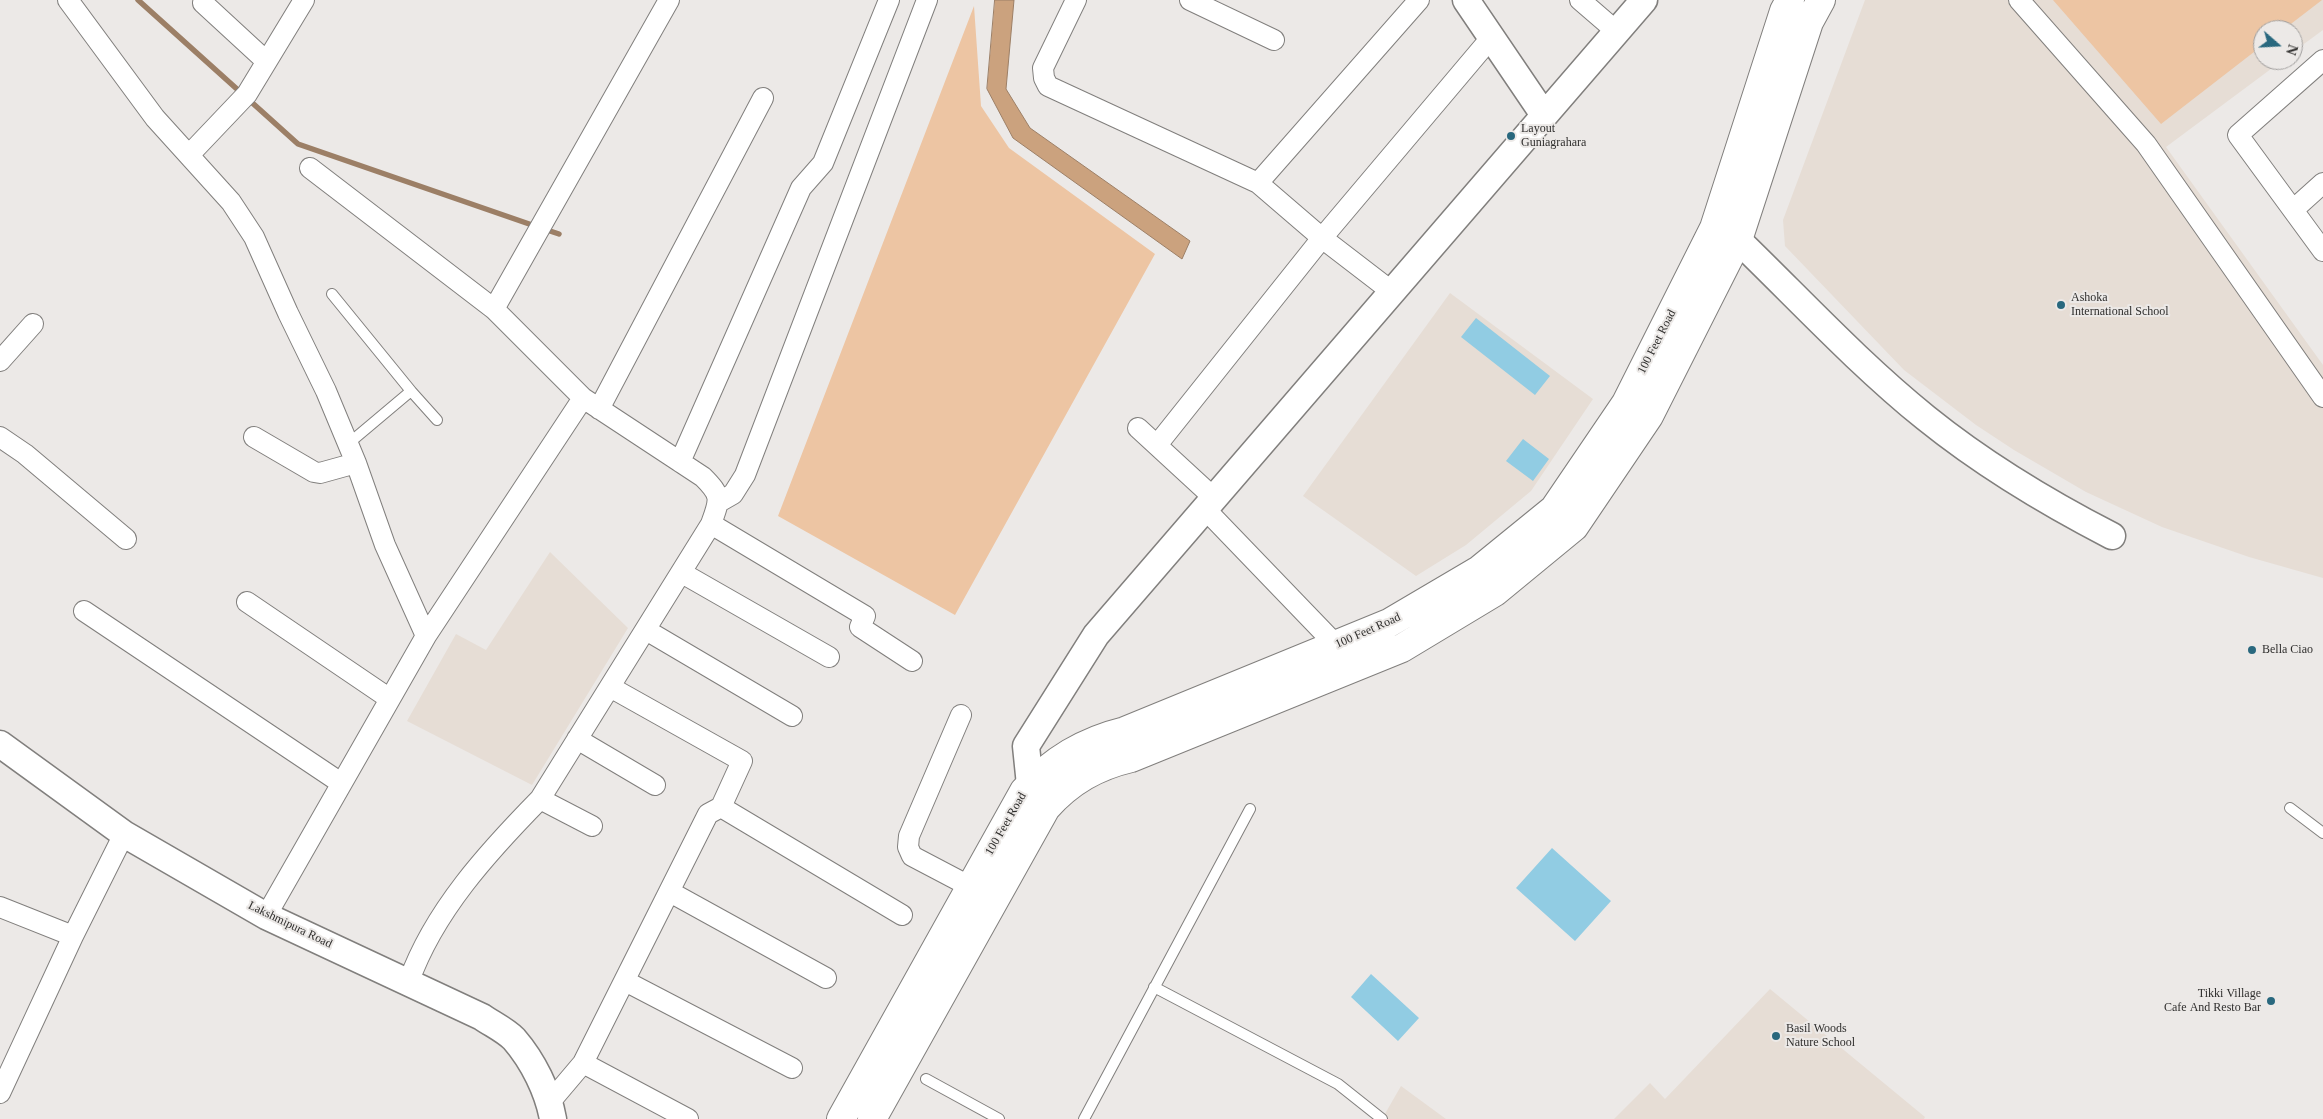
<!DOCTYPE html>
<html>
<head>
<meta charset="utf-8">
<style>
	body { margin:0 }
	#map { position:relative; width:2323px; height:1119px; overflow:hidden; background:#ece9e7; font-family:Georgia,serif }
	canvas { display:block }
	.north { position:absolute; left:2253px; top:20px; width:50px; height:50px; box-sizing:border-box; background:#ece9e7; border:1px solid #a09e9d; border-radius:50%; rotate:109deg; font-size:14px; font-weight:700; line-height:20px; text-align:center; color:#2f2e2d }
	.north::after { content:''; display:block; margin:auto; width:18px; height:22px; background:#29687e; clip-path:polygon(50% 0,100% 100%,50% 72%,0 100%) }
</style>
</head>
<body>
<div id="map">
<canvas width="2323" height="1119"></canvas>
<div class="north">N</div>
</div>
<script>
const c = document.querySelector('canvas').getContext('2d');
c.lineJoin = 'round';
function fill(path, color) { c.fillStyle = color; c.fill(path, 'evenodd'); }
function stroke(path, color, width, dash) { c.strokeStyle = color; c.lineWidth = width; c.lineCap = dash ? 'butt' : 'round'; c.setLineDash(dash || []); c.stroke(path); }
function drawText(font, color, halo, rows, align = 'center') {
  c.font = font + ' Georgia,serif'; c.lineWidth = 4; c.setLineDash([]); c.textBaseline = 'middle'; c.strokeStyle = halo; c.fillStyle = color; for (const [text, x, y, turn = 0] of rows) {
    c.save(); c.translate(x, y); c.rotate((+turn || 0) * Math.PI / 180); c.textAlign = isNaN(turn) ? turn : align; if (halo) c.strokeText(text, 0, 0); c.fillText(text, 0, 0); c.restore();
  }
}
const built = new Path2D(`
	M1865 0H2323V30L2293 52V30H2263V60H2283L2166 147 2323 365V578L2249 557 2162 527 2086 492 2014 450 1976 425 1904 370 1785 246 1783 220Z
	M1450 293 1593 399 1531 491 1466 545 1416 576 1303 496Z
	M550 552 628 628 532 785 407 721 456 634 486 650Z
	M1770 989 1925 1117 1924 1119H1614L1650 1083 1665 1099Z
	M1401 1086 1446 1119H1382Z`);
const green = new Path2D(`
	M2053 0H2322L2283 30H2263V45L2161 124Z
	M974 6 981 106 1009 148 1155 254 955 615 778 516Z`);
const water = new Path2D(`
	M995 0H1014L1006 89 1030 128 1190 241 1182 259 1013 138 987 89Z`);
const stream = new Path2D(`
	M138 0 298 144 535 226
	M544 229 559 234`);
const building = new Path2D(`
	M1476 318 1550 376 1535 395 1461 337Z
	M1523 439 1549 459 1533 481 1506 461Z
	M1552 848 1611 901 1575 941 1516 888Z
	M1371 974 1419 1018 1398 1041 1351 997Z`);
const service = new Path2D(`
	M332 294 411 391
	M348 444 411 391 437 420
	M2290 808 2323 833
	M1154 987 1338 1084 1382 1119
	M926 1079 999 1119
	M1084 1119 1250 809`);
const minor = new Path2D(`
	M68 0 155 118 231 202 254 237 288 313 326 391 356 463 385 545 426 636
	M1076 0 1043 68 1044 78 1048 86 1258 183 1322 238 1391 291
	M1190 0 1274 40
	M1580 0 1616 31
	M2019 0 2146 144 2323 397
	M203 3 266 61
	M2323 60 2238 135 2323 251
	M189 155 247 94 304 0
	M310 168 494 309 583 398 703 477C722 496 720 499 711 524
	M1258 183 1419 0
	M2293 210 2323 183
	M494 309 669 0
	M0 361 33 324
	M599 409 763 98
	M1138 428 1214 498
	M0 437 25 454 126 539
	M254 437 314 472 320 473 356 463
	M1157 445 1322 238 1490 39
	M680 462 801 188 823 163 889 0
	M719 502 733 494 745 475 927 0
	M1206 510 1336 645
	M682 573 829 657
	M247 602 390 699
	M84 611 341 783
	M646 630 792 716
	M610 687 742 761 721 807
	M961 715 909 836 908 847 912 856 971 887
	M577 739 655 785
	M540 799 592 826
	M670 892 826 978
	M0 907 73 936
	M266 916 426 636 583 398
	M409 981C434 911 488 852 540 799L711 524 865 616 860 627 912 661
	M625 981 792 1068
	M583 1063 688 1119
	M0 1093 73 936 124 834
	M550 1102 583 1063 708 814 721 807 902 915`);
const tertiary = new Path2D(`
	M1466 0 1544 115
	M1720 231 1738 240C1800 300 1859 364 1926 418 1983 464 2046 502 2112 536
	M0 744 124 834 266 916 482 1017C492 1024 505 1030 514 1039 533 1061 548 1091 553 1119
	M1040 799 1030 785 1026 746 1096 635 1644 0`);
const secondary = new Path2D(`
	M841 1119 1024 791C1053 760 1084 741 1125 731L1389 623 1479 570 1554 509 1626 403 1714 228 1784 11 1790 0
	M872 1119 1046 808C1070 781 1097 766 1131 758L1402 648 1495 592 1574 527 1649 416 1738 240 1809 22 1821 0`);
const markers = [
	[1511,136,5,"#29687e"],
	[2061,305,5,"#29687e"],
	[2252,650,5,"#29687e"],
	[2271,1001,5,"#29687e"],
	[1776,1036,5,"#29687e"]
];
const poiNames = [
	["Layout",1521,129],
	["Guniagrahara",1521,143],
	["Ashoka",2071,298],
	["International School",2071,312],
	["Bella Ciao",2262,650],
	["Tikki Village",2261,994,"right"],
	["Cafe And Resto Bar",2261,1008,"right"],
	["Basil Woods",1786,1029],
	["Nature School",1786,1043]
];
const streetNames = [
	["100 Feet Road",1657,342,-63],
	["100 Feet Road",1368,631,-24],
	["100 Feet Road",1006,824,-60],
	["Lakshmipura Road",290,925,26]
];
fill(built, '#e6ddd5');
fill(green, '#edc5a3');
fill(water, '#cba27e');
stroke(water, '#9c7f66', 1);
stroke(stream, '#9c7f66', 5.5);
fill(building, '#91cce3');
stroke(service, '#817f7d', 12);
stroke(minor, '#817f7d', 22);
stroke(tertiary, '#817f7d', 29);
stroke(secondary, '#817f7d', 30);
stroke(service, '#fff', 10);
stroke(minor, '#fff', 20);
stroke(tertiary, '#fff', 26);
stroke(secondary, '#fff', 28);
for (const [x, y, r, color] of markers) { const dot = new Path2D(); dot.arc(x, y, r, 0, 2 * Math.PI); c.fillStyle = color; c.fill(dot); stroke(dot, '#ece9e7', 2); }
drawText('12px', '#2f2e2d', '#ece9e7', poiNames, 'left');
drawText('12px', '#2f2e2d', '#ece9e7', streetNames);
</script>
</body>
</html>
